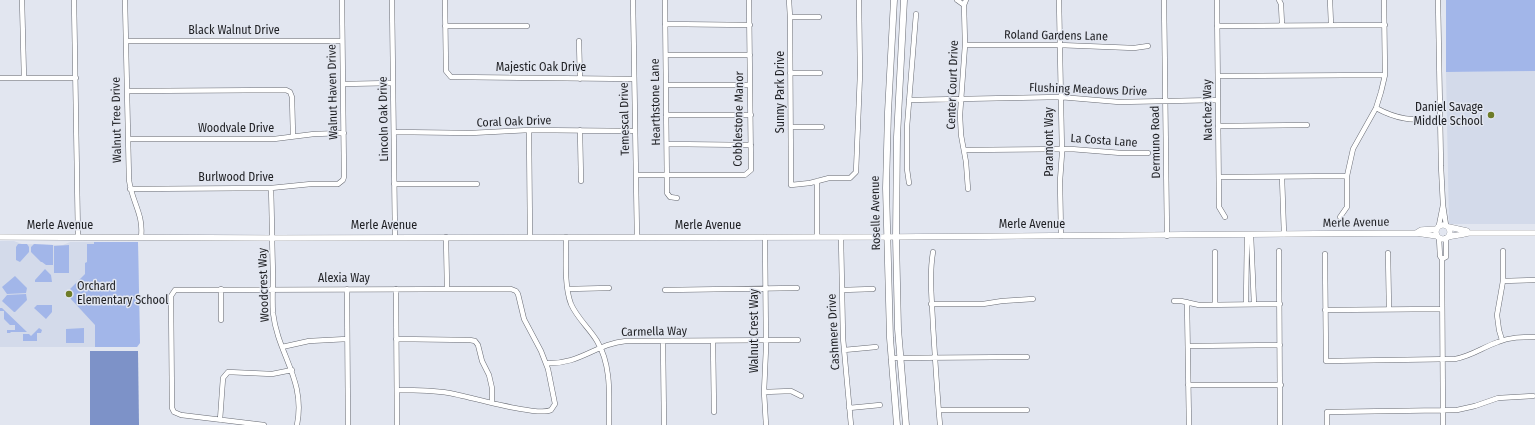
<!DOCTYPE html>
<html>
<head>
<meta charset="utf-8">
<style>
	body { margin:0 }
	canvas { display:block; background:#e2e6f0 }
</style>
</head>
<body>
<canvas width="1535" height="425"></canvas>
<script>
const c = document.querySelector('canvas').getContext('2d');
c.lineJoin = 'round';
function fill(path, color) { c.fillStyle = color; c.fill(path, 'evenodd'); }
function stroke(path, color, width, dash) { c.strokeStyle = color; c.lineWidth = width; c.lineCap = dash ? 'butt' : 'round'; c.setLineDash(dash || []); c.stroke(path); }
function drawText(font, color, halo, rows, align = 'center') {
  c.font = font + ' "Fira Sans Condensed",sans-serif'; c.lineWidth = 3; c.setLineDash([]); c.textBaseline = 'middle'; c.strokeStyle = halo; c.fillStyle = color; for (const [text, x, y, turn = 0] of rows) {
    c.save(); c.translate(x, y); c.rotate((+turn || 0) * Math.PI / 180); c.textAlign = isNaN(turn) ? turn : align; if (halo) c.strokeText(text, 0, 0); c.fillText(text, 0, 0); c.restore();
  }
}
const built = new Path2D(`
	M1535 71V224H1449L1446 72Z
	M0 241H14L22 244 63 245 70 242H138L140 343 137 347H0Z`);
const green = new Path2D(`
	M1446 0H1535V71L1446 72Z
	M94 242H138L140 343 137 347H95V325L70 298V289L85 274V263L87 262V244H94Z
	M18 244H27L29 247V252L20 262 16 260V247Z
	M34 244 53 245V265H46L42 262H41L31 252V247Z
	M69 245V273H54V246Z
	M45 269 51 275 52 282H35V280Z
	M15 276 27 288 26 293 7 294 2 287Z
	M26 294 27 300 15 312H14L2 301 7 295Z
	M37 305H52V312L46 319 34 308Z
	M0 308H2L27 332H11L10 333H7V330H15V325H10L4 319V311H0Z
	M39 328 42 330 41 333H37V341H23V334H29L31 336Z
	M84 328V343H66V329Z`);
const water = new Path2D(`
	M90 351H138L139 425H90Z`);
const minor = new Path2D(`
	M22 0 24 78
	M74 0 78 237
	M125 0 129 180C132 202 144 215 141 237
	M392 0 395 237
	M445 0 446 71 451 77 634 79
	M633 0 637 237
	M665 0 667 193 670 197 677 198
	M789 0 790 17 791 185 810 183 829 178H850L856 172 860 74 859 0
	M957 0 964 5
	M966 0 964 5 965 45 960 115 961 135 966 162 968 189
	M1059 0 1062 153 1060 181 1061 236
	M1164 0 1167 236
	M1217 0 1219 207 1225 217
	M1279 0 1281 4 1282 25
	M1330 0 1331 25
	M1438 0 1441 166 1443 205 1446 225
	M790 17H819
	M665 24 750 25
	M445 26H527
	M1217 26 1385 25
	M126 41H342
	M579 41 580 79
	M965 45H1059L1134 48 1148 46
	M666 55H750
	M790 73H820
	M1218 76 1385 75
	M0 78H76
	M343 84 393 83
	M666 85H750
	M127 91 286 90 290 92 292 97 293 136
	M909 100 1060 97 1119 102 1218 100
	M1376 108C1400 121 1414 120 1440 120
	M666 115H751
	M1218 126 1307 125
	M791 127H822
	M529 130 530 237
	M580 130 581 181
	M394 132 471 133 529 130 635 131
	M128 139H274L314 134 344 133
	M667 144 751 145
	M964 150 1071 149 1121 153H1148
	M636 175H745L751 170 749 0
	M1219 177 1347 176
	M1282 177 1284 234
	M817 181V237
	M909 183 907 169V127L916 14
	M394 184H477
	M271 188C272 217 272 245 273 274 273 287 272 300 273 313 278 355 306 380 297 425
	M130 189 271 188 311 184H338L343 180 344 177 342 0
	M1340 217 1347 207V176L1353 149 1376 108 1381 92 1385 75 1384 0
	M1439 225 1443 205
	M1251 235 1254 304
	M446 237 447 288
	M566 237C566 257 564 286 571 304 577 318 590 329 597 341 612 366 609 397 609 425
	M765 237 766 348 764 392 766 425
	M841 237 843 338 851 425
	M1439 238 1440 256 1442 259 1443 425
	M1279 251 1280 425
	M933 252C929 276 932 300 933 325 935 358 937 391 940 425
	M1215 252V305
	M1388 253 1389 309
	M1325 254 1326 361 1455 359C1472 356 1483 347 1498 342 1510 337 1522 337 1535 337
	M1442 259 1446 257V238
	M1503 281 1535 280
	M347 289 348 425
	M396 289 397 425
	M568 289 609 288
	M665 290 797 288
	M842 290 873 289
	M1174 301H1181L1199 305 1280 304
	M1187 302 1189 425
	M931 304H983L1002 301 1033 299
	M1246 304 1247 235
	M1325 310 1442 309
	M221 320V289
	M396 339 470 340 475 341 478 345 482 361 489 375 492 388V402
	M1502 340 1499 330 1497 315 1503 281V251
	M663 341 664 425
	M713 341 714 412
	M1188 346 1280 345
	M282 347 309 341 347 339
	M844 350 876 347
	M891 358 1027 357
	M546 363C580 365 595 344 626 341L798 340
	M1188 385H1281
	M764 392 791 391 801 396
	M849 408 880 405
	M939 410H1027
	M220 420 223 378 228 372 272 374 292 370
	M264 425 181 415 174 412 172 408 171 296 175 290 511 289 516 291 518 294 524 319 541 351 548 369 555 404 551 410C537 417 468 396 449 393 432 390 414 390 397 390
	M1327 425V412L1457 410 1475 406 1498 398 1533 396`);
const tertiary = new Path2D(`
	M1436 232a7 7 0 1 1 14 0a7 7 0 1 1-14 0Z
	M1449 227 1467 231
	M1416 233 1421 230 1436 229
	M0 237 272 238 887 237 1416 233 1437 236
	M1448 237C1455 235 1463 235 1469 233H1535`);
const secondary = new Path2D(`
	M894 0 888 112 886 188 890 338 897 425
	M904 0 897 137 896 237 898 329 906 425`);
const markers = [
	[1491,115,4,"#6e7c28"],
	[69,294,4,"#6e7c28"]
];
const streetNames = [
	["Black Walnut Drive",234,31],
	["Roland Gardens Lane",1056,36,1],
	["Majestic Oak Drive",541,68],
	["Center Court Drive",953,85,-88],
	["Flushing Meadows Drive",1088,90,2],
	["Walnut Haven Drive",333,92,-91],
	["Sunny Park Drive",781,92,-90],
	["Hearthstone Lane",656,102,-91],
	["Natchez Way",1208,110,-91],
	["Lincoln Oak Drive",384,119,-91],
	["Temescal Drive",625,119,-91],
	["Cobblestone Manor",739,119,-89],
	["Walnut Tree Drive",117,120,-91],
	["Coral Oak Drive",514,122,-2],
	["Woodvale Drive",236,129],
	["La Costa Lane",1104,141,4],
	["Paramont Way",1050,142,-90],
	["Dermuno Road",1156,142,-91],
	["Burlwood Drive",236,178],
	["Roselle Avenue",876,213,-91],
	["Merle Avenue",1356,223,-1],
	["Merle Avenue",1032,225],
	["Merle Avenue",60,226],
	["Merle Avenue",384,226],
	["Merle Avenue",708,226],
	["Alexia Way",344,279],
	["Woodcrest Way",264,285,-92],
	["Walnut Crest Way",755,331,-90],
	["Carmella Way",654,332,-1],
	["Cashmere Drive",834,332,-93]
];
const poiNames = [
	["Daniel Savage",1483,108],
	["Middle School",1483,122],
	["Orchard",77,287,"left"],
	["Elementary School",77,301,"left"]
];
fill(built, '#d3daea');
fill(green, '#a2b6e9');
fill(water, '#7d92c8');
stroke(minor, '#686b73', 5.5);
stroke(tertiary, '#686b73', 6);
stroke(secondary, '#686b73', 7);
stroke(minor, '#fff', 4.5);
stroke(tertiary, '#fff', 5.5);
stroke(secondary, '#fff', 6);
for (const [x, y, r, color] of markers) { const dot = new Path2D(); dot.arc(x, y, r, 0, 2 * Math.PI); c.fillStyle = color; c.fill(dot); stroke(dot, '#e2e6f0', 1.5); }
drawText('12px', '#1f2024', '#e2e6f0', streetNames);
drawText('12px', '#1f2024', '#e2e6f0', poiNames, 'right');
</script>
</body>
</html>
